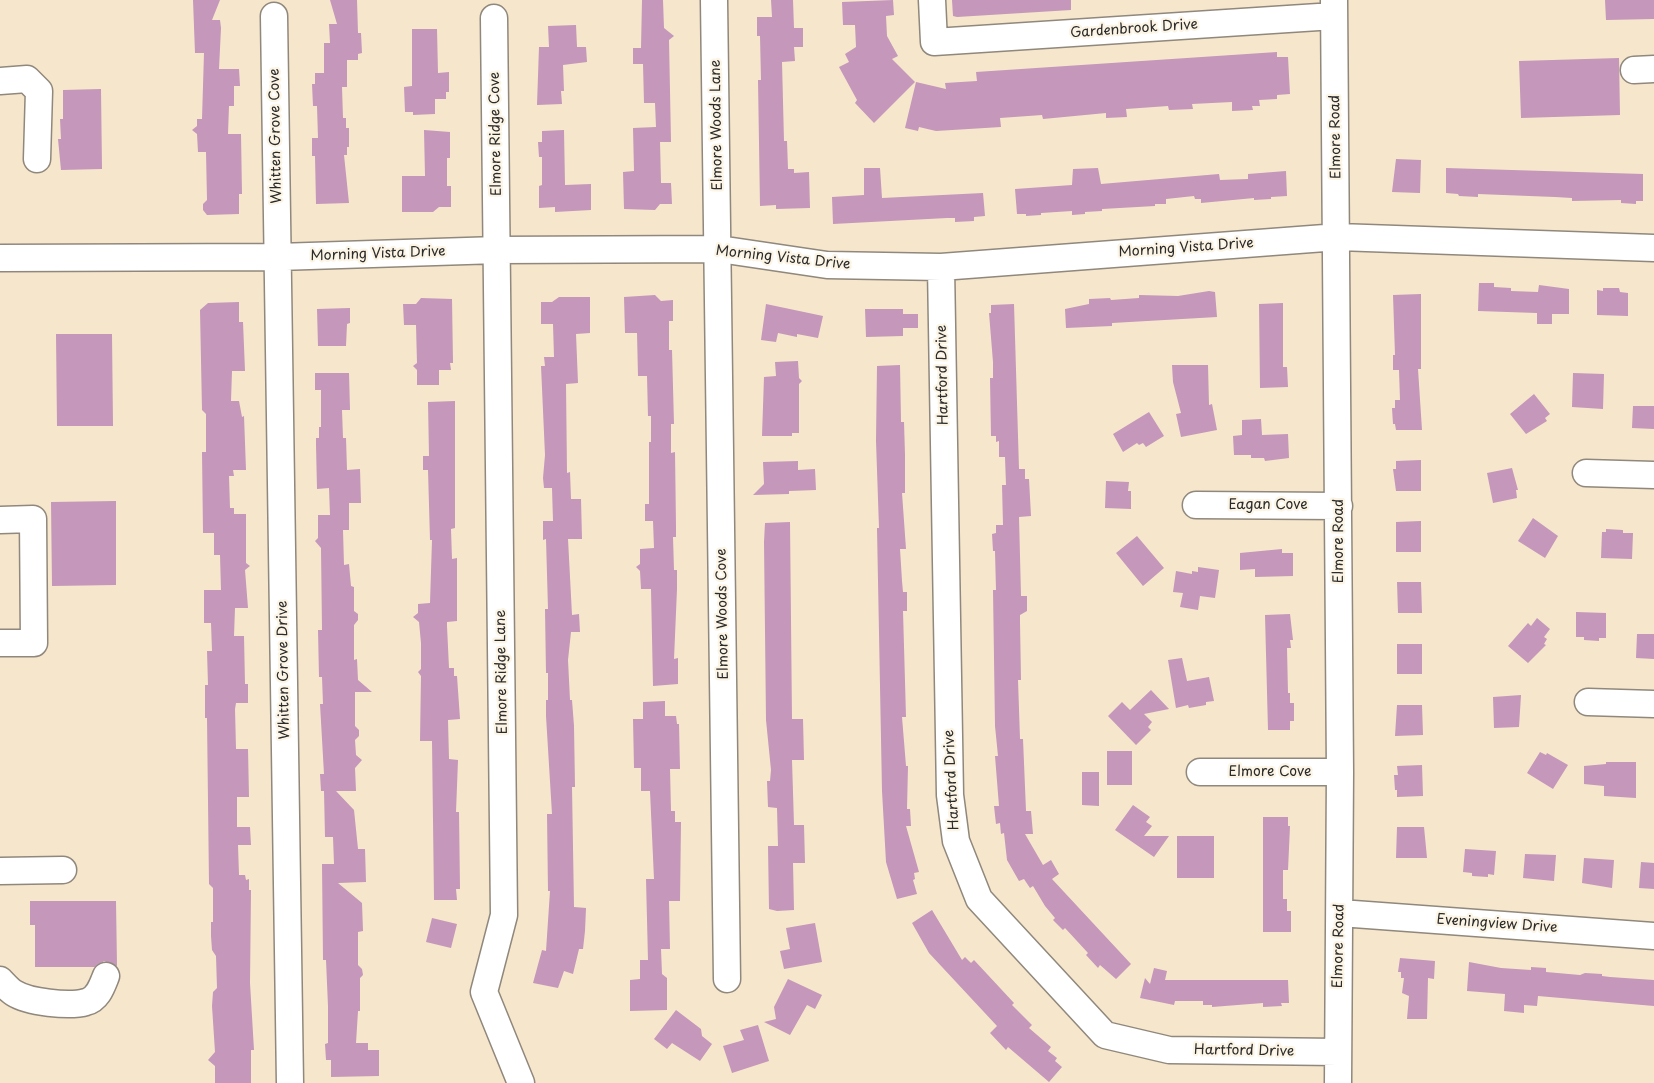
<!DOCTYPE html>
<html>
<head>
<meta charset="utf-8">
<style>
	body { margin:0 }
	canvas { display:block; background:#f5e6cc }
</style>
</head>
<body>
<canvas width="1654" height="1083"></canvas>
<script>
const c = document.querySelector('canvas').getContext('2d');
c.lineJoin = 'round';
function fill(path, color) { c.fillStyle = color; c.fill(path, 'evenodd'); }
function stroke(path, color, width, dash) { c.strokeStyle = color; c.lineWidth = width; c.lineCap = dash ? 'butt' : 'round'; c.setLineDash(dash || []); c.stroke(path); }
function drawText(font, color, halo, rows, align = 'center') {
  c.font = font + ' "Playpen Sans",sans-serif'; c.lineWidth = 4.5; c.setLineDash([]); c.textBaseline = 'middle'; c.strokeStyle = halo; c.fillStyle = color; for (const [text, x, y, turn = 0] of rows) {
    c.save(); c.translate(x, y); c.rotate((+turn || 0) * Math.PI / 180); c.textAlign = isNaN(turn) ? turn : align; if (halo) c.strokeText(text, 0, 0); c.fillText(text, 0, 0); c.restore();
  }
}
const building = new Path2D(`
	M193 0H220L212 20H220L221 28 219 69H239L240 86H234V106H229L228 134H241L242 194H239V214L207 215 203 210V204L207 200 206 152H198L197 134 192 130 197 126V119H202L204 53H195Z
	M330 0H357L358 33H361L362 53 358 54V60H347V87H342L343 118H346V128H349V147H347V155H344L349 203 316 204 315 156H312V138H318L317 106H313L312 84H315V73H324V43H330L329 24H337Z
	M642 0H663L664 28 674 36 669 40 671 142H660L661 183H671L672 204H660L655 210 624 209 623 172 634 171 633 128 656 127 655 103H644L643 64H633V48H641Z
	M771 0H793L794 28H803V47H794L795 61 782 62 784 141H787L788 169H794V173L809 172 810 208 776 209V205L760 206 758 80H761L760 36H757V17H772Z
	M893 0 894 15 886 16 887 36 898 56 892 59 915 82 874 123 855 103 857 100 839 67 849 62 845 54 856 47 855 25H843L842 2Z
	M952 0H1071V10L957 17 953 16Z
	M1605 0H1654V19L1606 20Z
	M576 25 577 47H586L587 62 563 65 564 91H561L562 104 537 105 539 47H549L548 26Z
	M412 29H437L438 73 449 72V92H446V99H435V114L413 115V112H405L404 87 412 86Z
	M1277 52V57H1288L1290 94 1277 95V99L1259 100 1260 106H1252L1253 110 1232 111V102L1192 104 1193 109 1169 110 1168 106 1126 109 1127 117 1106 118V113L1043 119 1042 115 1000 118 1001 127 936 131 919 127 918 131 905 128 916 82 946 89 945 83 977 81 976 72Z
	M1619 58 1620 115 1521 118 1519 61Z
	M101 89 102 169 61 170 58 139H61L60 119H63V90Z
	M424 130 450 132V158H447V186H451V207H439L433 212H402V176H425Z
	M564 130 565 185 591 184V210L555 212V207L539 208V186L542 185V157H539L538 142H542V131Z
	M1396 159 1421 160 1420 193 1392 192Z
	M864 168H880L882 198 983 193 985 216 974 217V221L955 222V218H947L833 224 832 197 864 195Z
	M1098 168 1101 184 1219 174 1220 180 1248 179V174L1286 171 1287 196 1271 197V199L1254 200V198L1201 203V199H1195L1194 196 1166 199V204H1155V206L1102 209V211L1085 212V214L1072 215V211L1041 213V215L1026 216V214H1017L1015 189 1072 185 1073 169Z
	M1446 168 1643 174V201H1636V204L1621 203V200L1572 201V198L1555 197 1478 194V197L1459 196 1458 194 1446 193Z
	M1479 283H1494V287L1511 288V291L1538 292 1539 285 1569 289V314H1552V324H1537V313L1478 311Z
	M1603 288H1619L1620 292 1628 293V316L1597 315V290L1603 291Z
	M1209 291 1215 292 1217 317 1112 323V326L1066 328 1065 309 1089 304V299L1110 298 1111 300 1139 298V295L1178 296Z
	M1421 294V369H1418L1422 430H1396L1395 424H1393L1392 408H1395V400H1400L1399 370H1393V355H1395L1393 295Z
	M655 295 661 301 673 300V321H669V350H672L674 424H671V453L675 452 676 527V537H673L674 570H677V589L674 659 678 658V684L653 686 651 589H641L640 571 636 567 640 564V549L654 548 653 521H645V504H649V442H651V416H648L647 376H638L637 333H625L624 297Z
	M559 297H590V333L576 334 578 383 566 384 567 473 570 472 571 499H581L582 539H568L572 615 579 614 580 632H571L568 660 570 700H572L574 726 575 787H572L574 907 586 908 585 931 583 949H579L573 974 564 971 558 988 533 983 542 950 546 951 550 891H548L547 814H552L546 716V700H548V673H546L545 609H548L546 539 543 540V521H553L552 488H544L543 478 545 455 541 366H545L544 357H554L553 324H541V302H552Z
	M421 298 452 299 453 363H450L451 370H439V385H417V370L413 366 417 363 416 325H404L403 304H416Z
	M239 302V322H243L245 371H232L231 401H239L242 417 244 416 246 470H233L234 476H229L230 508H234V514H246V563L250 566 245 570 248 608H235L234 636H244L245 684H248V703H236L235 709 236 749H248L249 797H237V827H250L251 845H238L239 875H245L246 880 249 879V890H251L250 983 254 1050H251V1083H215V1066L208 1060 215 1052 212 1006 213 992 217 988 216 956 212 950 211 936V922H213V888L209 884 207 718H205V685H208L207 651H212L211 623H204V590H221L220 555H214V533H203L202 452H206V414L202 410 200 310 208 303Z
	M1283 303V367H1287L1288 387 1260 388 1259 304Z
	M766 304 823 316 818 338 797 334V337L778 333 776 342 761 340Z
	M1014 304 1019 469H1025V479H1029L1031 516 1019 517 1021 596H1027V611L1020 615V622L1021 680H1018L1020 739H1023L1026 811H1031L1033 834H1025L1043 865 1051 860 1059 874 1052 879 1131 964 1116 979 1100 965 1098 968 1086 955 1088 953 1065 928 1063 930 1053 920 1055 918 1045 906 1033 886 1030 888 1024 879 1019 881 1007 860 1004 833 1001 834 1000 823 996 824 994 806H999L995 756H998L995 726 993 590H996L995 551H993L992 534 996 533V525H1003L1002 485H1006L1005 457H999V441L996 442V436H991L990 378H993V362L989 313H991V305Z
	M350 308V323L347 324 346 346H318L317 309Z
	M865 309H903V314H918V328H903V336L866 337Z
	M56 334H112L113 426H57Z
	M798 361 799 378 802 381 799 384V433H792V436H762L764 377 776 376 775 362Z
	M900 365 901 422H904L905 455V493H902L906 549H900L902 581 903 592H907V611H903L906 717H902L906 766H908L907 809H910L911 826H906L919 872 914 873 915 879 913 880 917 894 897 899 886 862 882 791 877 528H879L876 441 877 366Z
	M1172 365H1208L1209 405 1212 404 1217 430 1181 437 1176 414 1181 413 1173 382Z
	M315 373H349L350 410H342L343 438H346L347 470 360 469 361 503H349V530H343L344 565 349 564 351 586 354 587V611L358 614V620L354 625V660L357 659 358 680 372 692H355V726L359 730V736L355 740 356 755 362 760 355 768 356 791H336L354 810 358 849H365L366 882 338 883 362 903 363 931 358 932V965L362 969 363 975 360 978V1011H358L356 1043H368V1050H379V1076L331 1077V1060H326L325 1044 328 1043V1006L326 960H323L322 864H334L333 837H325L324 791H321L320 774H324L320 704H323L322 677H319L318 630H322L321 548 315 541 318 538V515H330L329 488 317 489 316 445V438H319V427H321V390H315Z
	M1573 373 1604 374 1603 409 1572 407Z
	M1534 394 1550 414 1545 418 1547 421 1526 434 1510 414Z
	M455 401V528L451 529 452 559 457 558V621L447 622V626L449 668H454V676H457L460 719 448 720 449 759 458 760 456 812H459L460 889H456L457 900H434L432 741H420L421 676 418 672 421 669V643L419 622 413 617 418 613V604L430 603 432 540H430L428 470H423V456H429L428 402Z
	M1633 406H1654V429L1632 428Z
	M1149 412 1164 436 1146 447 1143 443 1139 445 1137 443 1123 452 1113 434Z
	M1261 419 1262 435 1288 434 1289 458 1265 461 1264 458H1251V455H1234L1233 436 1242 435V420Z
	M1421 460V491H1396L1393 469H1396V461Z
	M798 461V470L815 469 816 490 789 491V494L753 495 764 484 763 462Z
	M1512 468 1518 490H1516L1517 498 1493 503 1487 473Z
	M1106 481 1129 482 1128 491H1131V509L1105 508Z
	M116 501V585L52 586 51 502Z
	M1533 518 1558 536 1545 558 1518 541Z
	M1421 521V552H1396V522Z
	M790 522 792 719H803L804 760H792L794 825H804L805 863H793L794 910 777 911 769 909 768 846H778L777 808 768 807 767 781H770L771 770 766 720 764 542 765 523Z
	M1606 529 1623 530V533H1633L1632 559 1601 558 1602 532H1606Z
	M1137 536 1164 568 1143 586 1116 553Z
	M1282 549V553H1293V576L1255 577V569L1240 570V553Z
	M1198 567 1219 570 1215 598 1200 596 1198 610 1180 607 1183 593 1173 592 1176 571 1192 574V571L1198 572Z
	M1397 582H1421L1422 613H1398Z
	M1576 612 1606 613V638H1599V641L1584 640V637H1576Z
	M1290 614 1293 640H1290L1291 648H1287L1288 693H1290V703H1294V721H1290V730H1268L1265 615Z
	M1537 618 1550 629 1544 637 1547 639 1544 644 1546 645 1528 663 1508 646 1528 623 1531 626Z
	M1637 634H1654V659L1636 658Z
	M1397 644H1422V674H1397Z
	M1182 658 1187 681 1209 677 1214 701 1206 702V705L1189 708 1188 705 1176 708 1168 660Z
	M1151 690 1169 709 1144 714 1152 722 1148 727 1151 730 1136 745 1108 716 1122 702 1130 710Z
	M1521 695 1519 727 1494 728 1493 697Z
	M665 701V716H676L677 724H679L680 769H670L671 811H675V822H681L680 901H669L670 949H661L662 974 667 978V1010L630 1011V980L640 979V960H648L646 879H654L650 791H641V768H634L633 719H643V702Z
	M1397 705H1422L1423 735 1395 736Z
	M1107 751H1132V785H1107Z
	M1540 752 1546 755 1547 753 1568 765 1553 789 1527 773Z
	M1606 762H1636V798L1604 796V786L1584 784V766L1606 764Z
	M1422 765 1423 796 1397 797V790H1395L1394 775H1398L1397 766Z
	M1082 772H1099V806L1082 805Z
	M1133 805 1150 817 1146 822 1152 826 1144 836H1169L1154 857 1115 830Z
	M1263 817H1288V826H1290L1288 870H1283V899H1287V911H1291V932H1263Z
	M1397 827H1424L1427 858H1396Z
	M1177 836H1214V878H1177Z
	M1465 849 1496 851 1494 875 1488 874V877L1472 876V873L1463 872Z
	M1525 854 1556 855 1554 881 1523 878Z
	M1584 858 1614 860 1612 888 1582 883Z
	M1641 862 1654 863V889L1639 888Z
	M30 901H116L117 966 104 961 95 967H35V925H30Z
	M932 910 962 960 965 957 971 963 974 960 1014 1003 1012 1005 1032 1025 1029 1028 1051 1047 1048 1051 1057 1058 1055 1061 1062 1067 1049 1082 1008 1047 1006 1050 990 1033 997 1026 929 953 912 923Z
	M432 918 457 924 451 948 426 942Z
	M815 923 822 962 784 969 780 951 790 949 786 928Z
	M1400 958 1435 961 1434 979 1428 978 1427 1019H1407L1409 996 1402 993 1404 978H1401V972H1398Z
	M1469 962 1501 968 1531 970V967L1546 968V972L1580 975 1585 973 1602 974V976L1610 977 1654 980V1006L1538 996 1537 1006 1524 1005V1013L1504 1011 1505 994 1467 991Z
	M1154 968 1167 971 1165 980H1288L1289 1003H1281L1282 1006 1263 1007V1003L1212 1007V1005H1203V1001H1175L1174 1005 1140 998 1145 978 1150 984Z
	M788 979 822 995 815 1009 807 1005 790 1035 764 1022 776 1019 774 1007Z
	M676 1010 701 1029 702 1036 712 1044 700 1061 672 1043 667 1049 654 1039Z
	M758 1025 769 1061 732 1073 723 1046 744 1040 740 1030Z`);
const minor = new Path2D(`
	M714 0 727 979
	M932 0 934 42 1334 16
	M1334 0 1340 772 1338 1083
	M274 16 290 1083
	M494 18 504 915 484 992 521 1083
	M1634 70 1654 69
	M0 81 27 79 39 91 37 159
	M0 258 278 257 498 250 719 249 827 265 941 267 1338 237 1654 248
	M941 267 950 795 956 841 979 899 1105 1035 1169 1050 1337 1052
	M1586 473 1654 475
	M1196 505 1339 506
	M0 520 33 519 34 643H0
	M1588 702 1654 704
	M1200 772H1340
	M0 871 63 870
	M1340 913 1654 936
	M0 980C4 984 9 990 14 993 28 1002 69 1007 86 1002 98 999 102 986 106 976`);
const streetNames = [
	["Gardenbrook Drive",1134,29,-4],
	["Elmore Woods Lane",717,125,-91],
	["Elmore Ridge Cove",496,134,-91],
	["Whitten Grove Cove",276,136,-91],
	["Elmore Road",1336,137,-91],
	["Morning Vista Drive",1186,248,-4],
	["Morning Vista Drive",378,254,-2],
	["Morning Vista Drive",783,258,6],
	["Hartford Drive",943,375,-91],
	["Eagan Cove",1268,505],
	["Elmore Road",1339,541,-90],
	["Elmore Woods Cove",723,614,-91],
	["Whitten Grove Drive",284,670,-91],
	["Elmore Ridge Lane",502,672,-91],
	["Elmore Cove",1270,772],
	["Hartford Drive",952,780,-93],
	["Eveningview Drive",1497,924,4],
	["Elmore Road",1339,946,-89],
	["Hartford Drive",1244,1051,1]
];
fill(building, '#c597bb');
stroke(minor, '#90887c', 29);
stroke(minor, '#fff', 26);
drawText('14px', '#2b2b2b', '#fcf5e5', streetNames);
</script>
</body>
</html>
